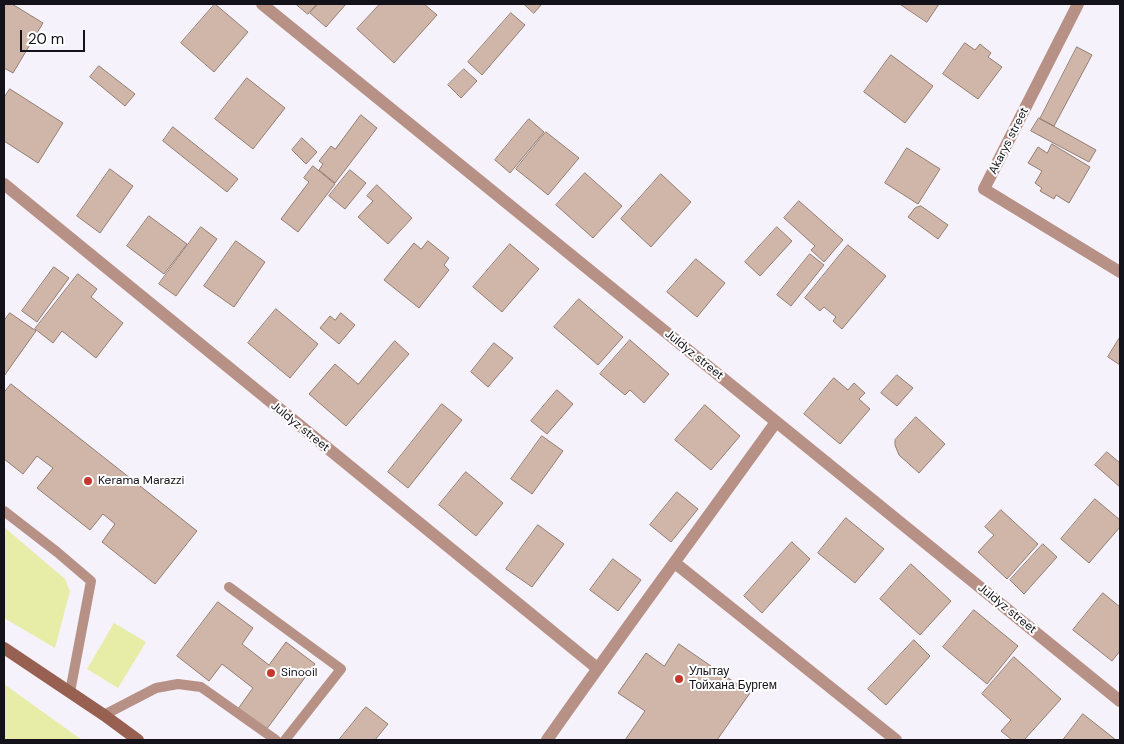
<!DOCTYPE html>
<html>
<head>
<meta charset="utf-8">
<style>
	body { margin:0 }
	#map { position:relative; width:1124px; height:744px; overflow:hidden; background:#f5f2fc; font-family:"DM Sans",sans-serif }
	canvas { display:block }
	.frame { position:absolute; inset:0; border:5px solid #131119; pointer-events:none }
	.scale { position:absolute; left:20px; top:30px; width:65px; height:22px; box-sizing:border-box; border:2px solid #131119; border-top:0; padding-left:6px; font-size:15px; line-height:18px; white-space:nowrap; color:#131119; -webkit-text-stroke:4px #fff; paint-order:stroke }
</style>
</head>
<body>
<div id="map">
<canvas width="1124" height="744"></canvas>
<div class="frame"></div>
<div class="scale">20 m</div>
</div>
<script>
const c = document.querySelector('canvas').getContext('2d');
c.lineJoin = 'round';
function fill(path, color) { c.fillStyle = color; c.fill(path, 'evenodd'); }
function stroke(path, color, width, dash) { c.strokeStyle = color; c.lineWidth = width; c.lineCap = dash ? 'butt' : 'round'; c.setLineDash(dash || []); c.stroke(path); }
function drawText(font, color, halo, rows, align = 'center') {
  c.font = font + ' "DM Sans",sans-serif'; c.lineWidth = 4; c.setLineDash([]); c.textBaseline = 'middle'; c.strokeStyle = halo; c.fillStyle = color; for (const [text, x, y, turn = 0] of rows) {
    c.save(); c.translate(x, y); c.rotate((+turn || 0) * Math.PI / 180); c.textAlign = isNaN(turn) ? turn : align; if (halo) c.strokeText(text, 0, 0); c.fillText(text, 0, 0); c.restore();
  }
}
const green = new Path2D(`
	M4 527 65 579 70 591 55 648 4 618Z
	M114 623 146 642 118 688 87 669Z
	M4 684 82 740H4Z`);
const building = new Path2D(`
	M4 4H12L43 23 13 73 4 68Z
	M215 4 248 32 214 72 181 43Z
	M296 4H317L308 14Z
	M318 4H346L326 27 310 13Z
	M380 4H424L437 15 394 63 357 29Z
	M524 4H542L534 13Z
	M900 4H939L927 22Z
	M511 13 525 25 482 75 468 62Z
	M965 43 975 50 980 44 991 53 988 57 1002 67 978 99 943 74Z
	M1077 47 1092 55 1054 126 1040 119Z
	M891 55 933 86 905 123 864 92Z
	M99 66 135 94 125 106 90 77Z
	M464 69 477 81 461 98 448 85Z
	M247 78 285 108 253 149 215 119Z
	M10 89 63 123 38 163 4 141V98Z
	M361 115 377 128 335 183 319 170 323 164 319 161 331 146 335 149Z
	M1039 118 1096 150 1089 162 1031 131Z
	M529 119 544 132 510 173 495 160Z
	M173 127 238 179 227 192 163 141Z
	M546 132 579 158 548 195 516 169Z
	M302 138 317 152 306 164 292 150Z
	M1052 144 1090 167 1069 203 1056 195 1054 199 1040 191 1042 188 1035 183 1042 171 1028 163 1038 147 1047 153Z
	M907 148 940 169 918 204 885 183Z
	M313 166 335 184 298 232 281 219 309 182 304 178Z
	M110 169 133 186 100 233 77 216Z
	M350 170 366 183 345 209 329 196Z
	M585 173 622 206 593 238 556 205Z
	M661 174 691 202 651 247 621 219Z
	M377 185 412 218 388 244 358 217 373 201 367 196Z
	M799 201 843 240 824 262 811 250 815 246 784 218Z
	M921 206 948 225 938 239 908 217 915 208Z
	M149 216 187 244 164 274 127 246Z
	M201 227 217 239 176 296 159 284Z
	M777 227 792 241 760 276 745 262Z
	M236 241 265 262 234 307 204 286Z
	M428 241 449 258 444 265 449 270 419 308 384 280 414 243 421 249Z
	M510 244 539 269 502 312 473 287Z
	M848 245 886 276 842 329 833 321 836 317 824 307 820 311 805 298Z
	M810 254 824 265 791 306 777 295Z
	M696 259 725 283 697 317 667 292Z
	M54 267 69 278 37 322 22 311Z
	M78 274 97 289 91 297 123 323 96 358 62 331 53 343 35 329Z
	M579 299 623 337 598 365 554 327Z
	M276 309 318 344 290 378 248 343Z
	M10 313 36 331 4 376V321Z
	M341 313 355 325 339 344 320 328 330 316 335 320Z
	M1120 337V365L1108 357Z
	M630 340 669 374 644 403 630 390 625 395 600 374Z
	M395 341 409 354 346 426 309 394 335 364 358 384Z
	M494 343 513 358 488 387 471 372Z
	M897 375 913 388 897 406 881 393Z
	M834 378 848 390 854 383 865 393 859 399 870 409 840 444 804 414Z
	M11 384 197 531 155 584 102 542 115 524 103 514 90 530 37 488 53 468 37 456 23 474 4 459V393Z
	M557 390 573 404 547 434 531 421Z
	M442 404 462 420 408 488 388 472Z
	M705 405 740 436 711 470 675 440Z
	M916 417 945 444 919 473 899 455 895 445V440Z
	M542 436 563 451 532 494 511 479Z
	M1107 452 1120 463V487L1095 465Z
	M466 472 503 503 476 536 439 505Z
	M677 492 698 509 671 542 650 525Z
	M1095 499 1120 520V527L1089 563 1061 539Z
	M1001 510 1038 544 1007 579 978 552 994 535 985 527Z
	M846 518 884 549 855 583 818 553Z
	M538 525 564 544 532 587 506 569Z
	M792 542 810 559 762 613 744 596Z
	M1043 544 1057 557 1024 594 1010 580Z
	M613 559 641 580 618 611 590 590Z
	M911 564 951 601 920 635 880 599Z
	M1103 593 1120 607V651L1112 661 1073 630Z
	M218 602 253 628 242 644 269 665 286 642 315 664 263 734 235 713 253 688 222 664 209 681 177 656Z
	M974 610 1018 646 987 684 943 647Z
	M914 640 930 656 886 705 868 689Z
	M679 644 750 693 717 740H625L645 711 618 693 646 653 664 666Z
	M1014 657 1061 699 1024 740H1012L1001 731 1011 720 982 694Z
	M366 707 388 724 375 740H339Z
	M1083 714 1116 740H1063Z`);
const service = new Path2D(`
	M4 511 57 552 91 581 70 692
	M229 587 341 669 285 740
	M104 715 156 688 178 684 201 687 276 740`);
const minor = new Path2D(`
	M262 4 1120 701
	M1078 4 984 189 1120 272
	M4 184 597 668
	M675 563 896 740
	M547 740C622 633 700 528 776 422`);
const secondary = new Path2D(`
	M4 648 104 715 138 740`);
const markers = [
	[88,481,5,"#c6382e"],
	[271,673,5,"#c6382e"],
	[679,679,5,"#c6382e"]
];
const streetNames = [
	["Akarys street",1009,141,-63],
	["Juldyz street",694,355,39],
	["Juldyz street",300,427,39],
	["Juldyz street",1007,609,39]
];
const poiNames = [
	["Kerama Marazzi",98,481],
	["Улытау",689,672],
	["Тойхана Бургем",689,686],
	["Sinooil",281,673]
];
fill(green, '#e7eca6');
fill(building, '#cfb6a9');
stroke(building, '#947d71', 1);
stroke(service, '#b89186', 10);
stroke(minor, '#b89186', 12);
stroke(secondary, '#986051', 12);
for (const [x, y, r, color] of markers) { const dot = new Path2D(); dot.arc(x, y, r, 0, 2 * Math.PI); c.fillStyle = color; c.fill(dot); stroke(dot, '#fff', 2); }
drawText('12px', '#131119', '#fff', streetNames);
drawText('12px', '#131119', '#fff', poiNames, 'left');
</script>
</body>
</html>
